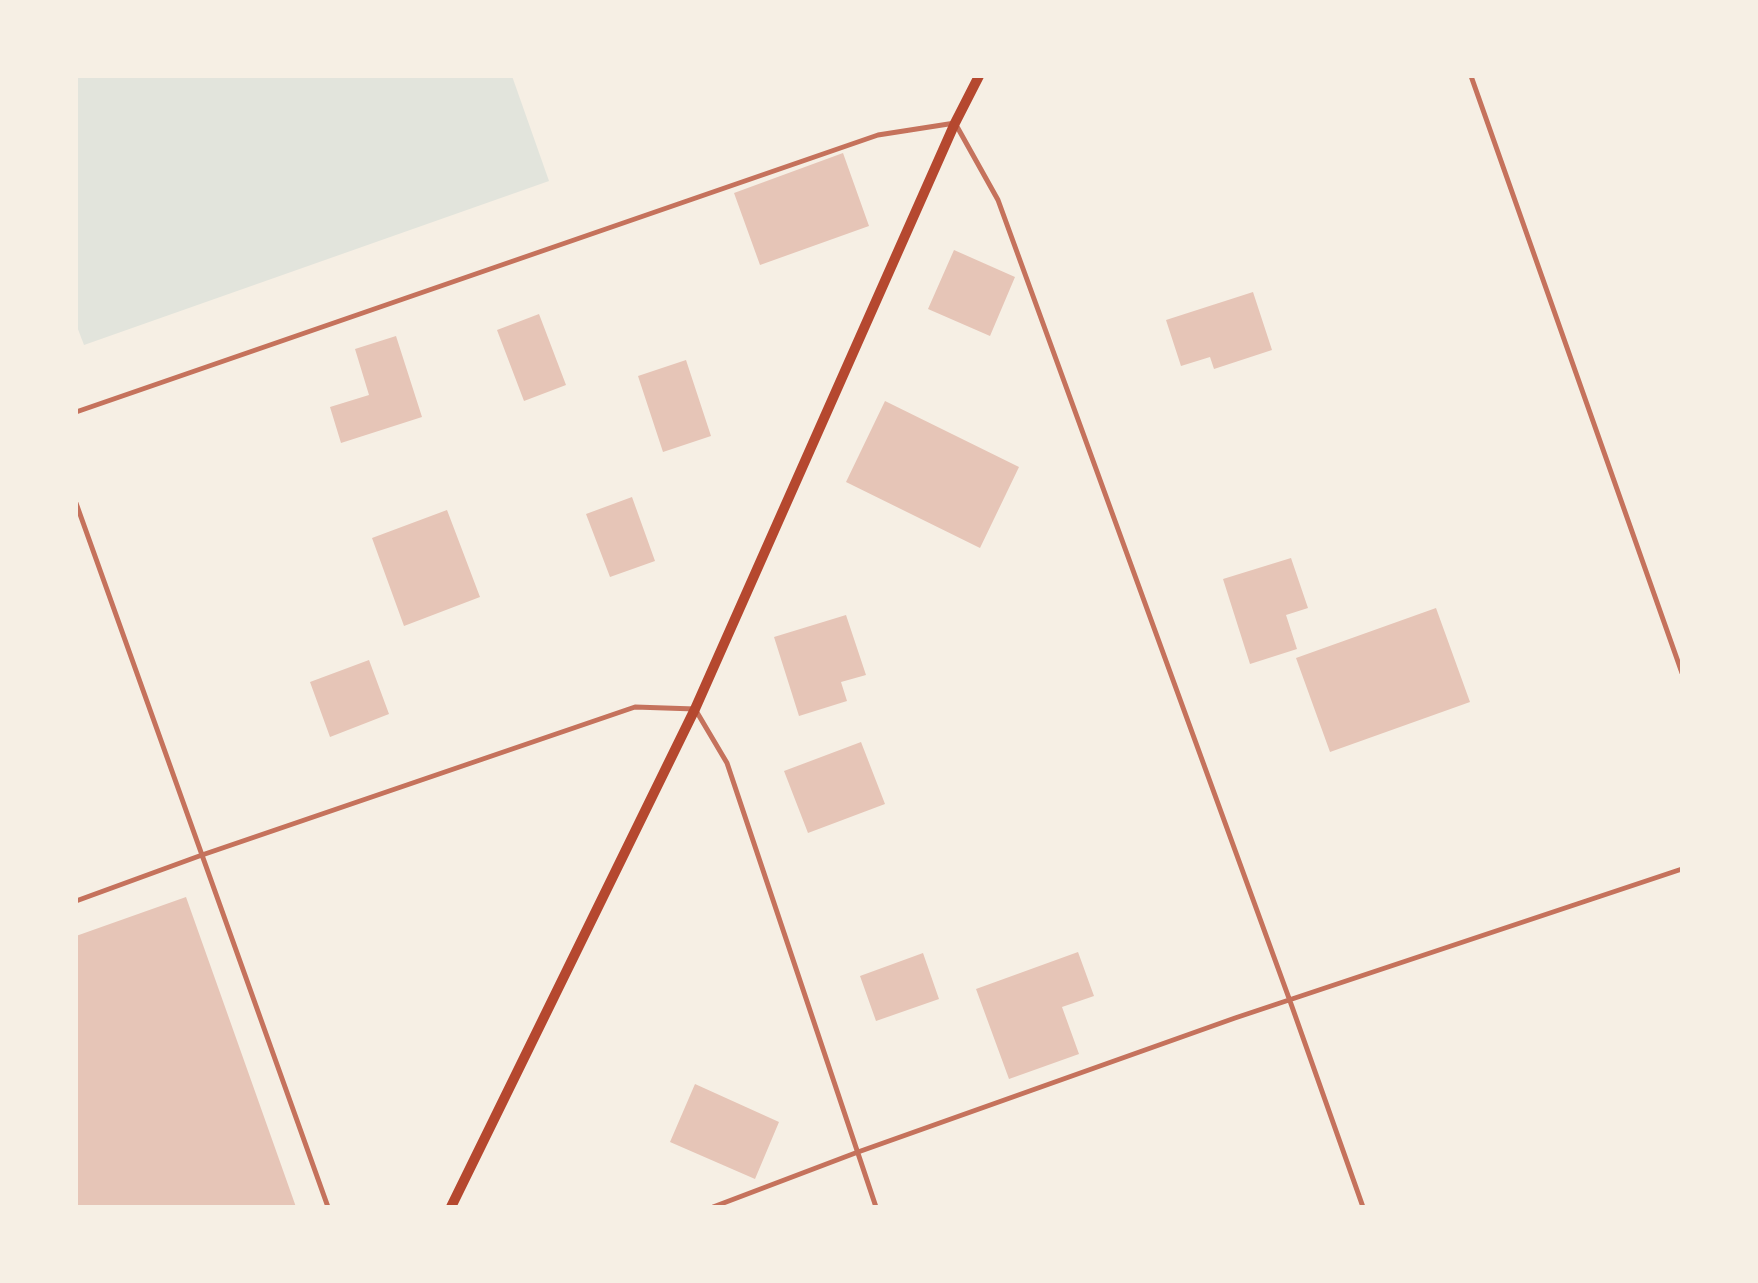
<!DOCTYPE html>
<html>
<head>
<meta charset="utf-8">
<style>
	body { margin:0 }
	#map { position:relative; width:1758px; height:1283px; overflow:hidden; background:#f6efe4; font-family:"PT Sans Narrow",sans-serif }
	canvas { display:block }
	.frame { position:absolute; inset:0; border:78px solid #f6efe4; pointer-events:none }
</style>
</head>
<body>
<div id="map">
<canvas width="1758" height="1283"></canvas>
<div class="frame"></div>
</div>
<script>
const c = document.querySelector('canvas').getContext('2d');
c.lineJoin = 'round';
function fill(path, color) { c.fillStyle = color; c.fill(path, 'evenodd'); }
function stroke(path, color, width, dash) { c.strokeStyle = color; c.lineWidth = width; c.lineCap = dash ? 'butt' : 'round'; c.setLineDash(dash || []); c.stroke(path); }
const green = new Path2D(`
	M76 76H512L549 181 84 345 76 324Z`);
const building = new Path2D(`
	M843 153 869 226 760 265 734 193Z
	M954 250 1015 277 990 336 928 309Z
	M1253 292 1272 350 1214 369 1210 357 1181 366 1166 320Z
	M539 314 566 385 524 401 497 330Z
	M396 336 422 417 341 443 330 407 369 395 355 349Z
	M686 360 711 436 663 452 638 376Z
	M885 401 1019 467 980 548 846 482Z
	M632 497 655 561 610 577 586 514Z
	M447 510 480 597 404 626 372 538Z
	M1291 558 1308 608 1286 615 1297 649 1250 664 1223 579Z
	M1436 608 1470 702 1330 752 1296 658Z
	M846 615 866 675 841 682 847 701 799 716 774 637Z
	M369 660 389 714 330 737 310 682Z
	M861 742 885 804 808 833 784 771Z
	M186 897 296 1207H76V936Z
	M1078 952 1094 996 1062 1007 1079 1054 1009 1079 976 989Z
	M923 953 939 999 876 1021 860 976Z
	M695 1084 779 1122 755 1179 670 1142Z`);
const minor = new Path2D(`
	M1471 76 1682 673
	M76 412 878 135 955 123 998 200 1290 1001 1363 1207
	M76 503 328 1207
	M76 901 202 855 635 707 695 709 727 763 876 1207
	M713 1207 858 1152 1235 1018 1682 869`);
const secondary = new Path2D(`
	M451 1207 695 709 955 123 979 76`);
fill(green, '#e2e4dc');
fill(building, '#e6c5b7');
stroke(minor, '#c5725c', 5);
stroke(secondary, '#b5482f', 10);
</script>
</body>
</html>
